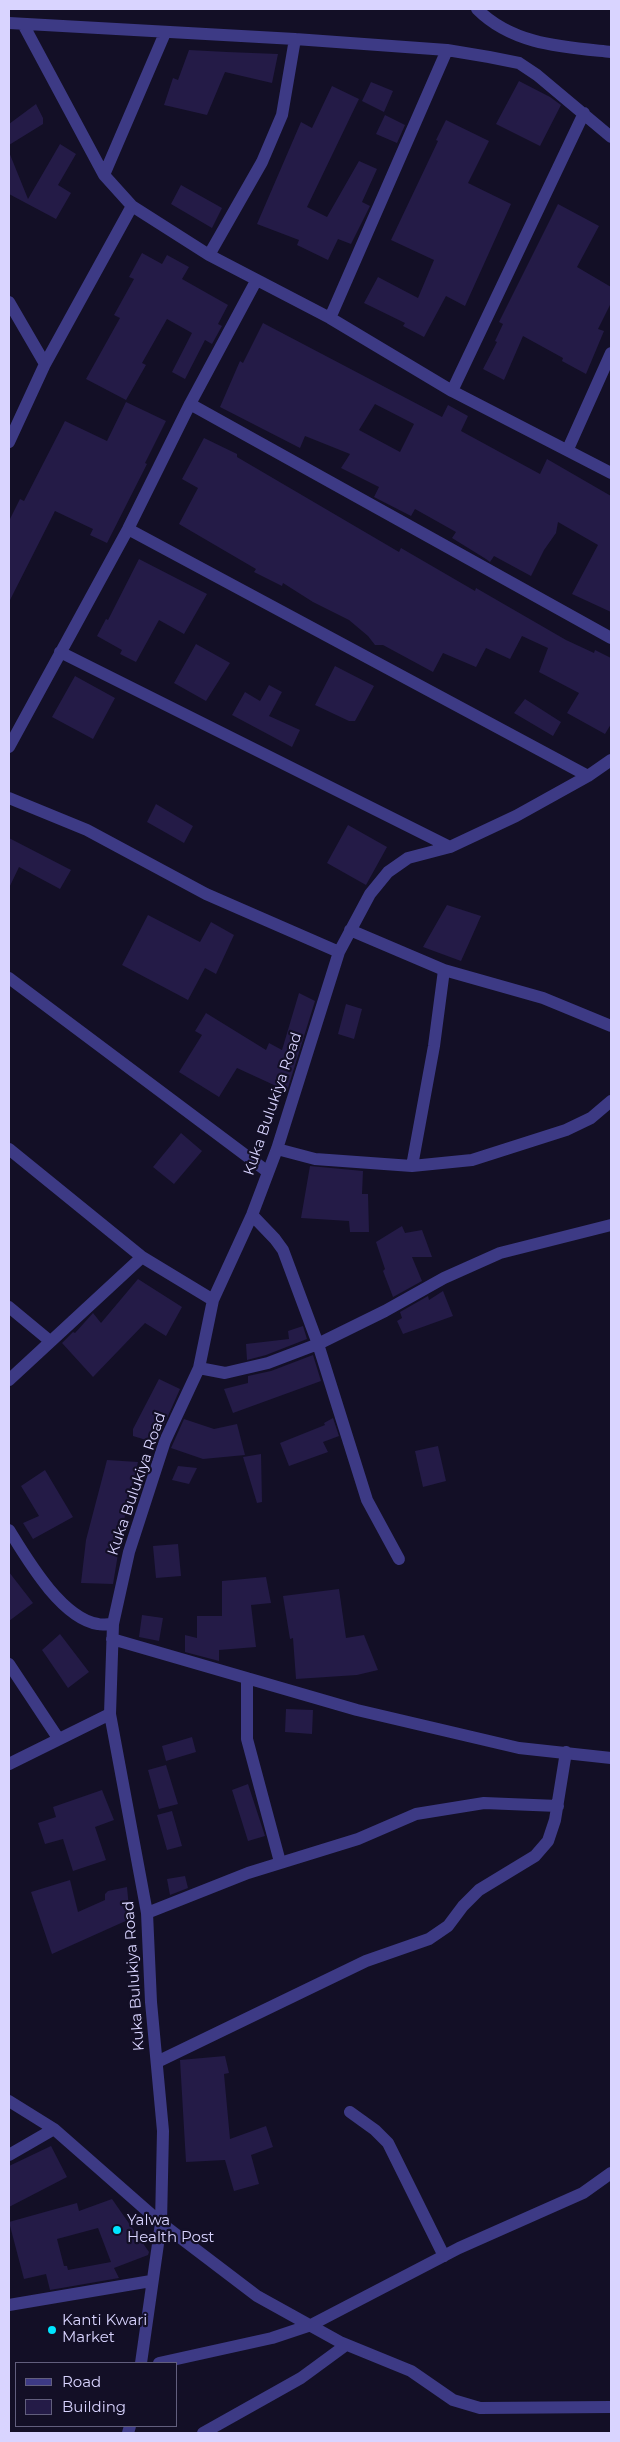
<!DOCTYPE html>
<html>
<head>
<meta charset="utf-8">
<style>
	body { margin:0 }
	#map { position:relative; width:620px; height:2442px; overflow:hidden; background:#130f26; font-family:Montserrat,sans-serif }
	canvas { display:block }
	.frame { position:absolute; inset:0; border:10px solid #d9d4ff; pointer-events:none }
	.legend { position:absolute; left:15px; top:2362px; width:162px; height:65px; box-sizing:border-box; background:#130f26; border:1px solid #625e7d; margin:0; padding:6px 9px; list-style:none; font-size:15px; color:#d9d4ff }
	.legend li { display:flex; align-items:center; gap:10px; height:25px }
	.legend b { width:25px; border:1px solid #625e7d }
</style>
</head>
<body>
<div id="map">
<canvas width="620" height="2442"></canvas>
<div class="frame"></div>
<ul class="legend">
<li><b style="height:6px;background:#3d3a85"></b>Road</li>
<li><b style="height:14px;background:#241b47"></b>Building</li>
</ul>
</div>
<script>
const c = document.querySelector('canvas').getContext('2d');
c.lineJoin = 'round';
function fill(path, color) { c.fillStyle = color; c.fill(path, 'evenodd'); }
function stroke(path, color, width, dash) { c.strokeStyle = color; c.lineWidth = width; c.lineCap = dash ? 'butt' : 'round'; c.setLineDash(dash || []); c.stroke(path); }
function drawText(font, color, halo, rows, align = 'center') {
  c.font = font + ' Montserrat,sans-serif'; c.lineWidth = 4.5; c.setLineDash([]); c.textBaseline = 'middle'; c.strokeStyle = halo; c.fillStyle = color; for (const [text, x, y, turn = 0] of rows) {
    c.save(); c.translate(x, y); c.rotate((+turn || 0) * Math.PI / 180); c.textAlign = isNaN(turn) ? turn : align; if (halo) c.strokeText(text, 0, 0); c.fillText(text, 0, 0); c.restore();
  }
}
const building = new Path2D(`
	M189 50 227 52 278 54 272 83 225 72 207 115 164 105 173 78 178 80Z
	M519 81 550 97 561 105 540 146 496 124Z
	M371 82 393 91 384 112 362 101Z
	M332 86 359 99 307 207 327 217 359 161 377 169 362 202 370 206 351 244 338 239 328 260 297 245 299 240 257 224 301 122 312 128Z
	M36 104 43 118V124L9 145V124Z
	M385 115 405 125 397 143 376 134Z
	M446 120 489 141 468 183 511 204 465 306 446 296 424 337 403 326 405 323 364 303 378 277 418 298 434 260 391 240 438 141 436 140Z
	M60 144 76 154 58 185 71 193 56 219 9 194V152L28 199Z
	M181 185 222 208 212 228 171 204Z
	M558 204 599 226 577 267 611 287V303L598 329 604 331 586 374 562 361 563 358 523 336 504 380 483 369 497 342 495 341 503 324 499 322Z
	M142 253 162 264 167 255 189 267 182 279 228 305 218 324 222 326 212 344 205 340 185 379 172 372 192 333 167 319 142 363 146 365 126 400 86 379 120 318 114 315 134 279 129 277Z
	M263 323 442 417 448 405 468 416 461 431 540 474 547 459 611 496V612L572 594 598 545 558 522 556 533 544 550 531 576 494 556 490 562 486 559 452 538 456 532 415 509 411 516 374 497 379 487 341 468 350 454 305 436 300 448 220 407 240 361 243 363ZM375 404 414 424 400 452 359 430Z
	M126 402 166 421 145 463 147 464 107 543 90 535 93 529 55 511 9 602V521L20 499 24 501 65 421 107 441Z
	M204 438 237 454V457L399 552 401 548 475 591 476 588 566 640 594 653 595 650 611 658V724L605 734 567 713 579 693 539 672 548 648 522 636 510 659 486 648 476 667 443 653 433 672 383 645H375L368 636 349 620 313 602 283 583 282 586 254 572 256 569 179 524 198 488 182 479Z
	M139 559 207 594 184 634 159 620 136 662 120 654 122 650 97 636 106 619 108 620Z
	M196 644 230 663 206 701 174 683Z
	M335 666 374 686 355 721H349L315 705Z
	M75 676 115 698 93 739 52 717Z
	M269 685 282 692 269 716 300 730 292 747 232 715 245 692 260 701Z
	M525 699 561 722 553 736 514 713Z
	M156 804 193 826 184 843 147 822Z
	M348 825 387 847 366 885 327 863Z
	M9 838 71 870 60 889 19 867 9 888Z
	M447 905 481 916 461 961 423 947Z
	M148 915 200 942 211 922 234 935 216 974 205 968 188 1000 122 965Z
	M299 993 315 1001 287 1091 237 1068 219 1097 179 1072 202 1035 195 1031 206 1013 266 1050 269 1043 282 1050Z
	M346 1004 362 1009 354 1039 338 1034Z
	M181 1133 202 1151 174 1184 153 1167Z
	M310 1166 363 1171 362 1194H368L369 1232H350L349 1221 301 1218Z
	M402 1226 405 1233 422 1230 432 1257H412L422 1281 393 1297 383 1271 385 1269 376 1242Z
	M138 1279 182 1307 166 1336 145 1323 93 1377 62 1343 73 1332 75 1333 93 1313 101 1323Z
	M443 1291 453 1316 403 1334 397 1321 402 1318 400 1312 428 1296 429 1300Z
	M303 1326 307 1339 266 1355 247 1360 246 1344 289 1339 288 1331Z
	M313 1355 321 1381 233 1413 224 1389 248 1383V1376L271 1371Z
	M159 1379 180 1389 156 1443 133 1436V1429Z
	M333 1418 339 1436 323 1442 328 1452 289 1466 280 1443 325 1425 324 1423Z
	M184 1419 214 1429 237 1424 245 1455 203 1459 171 1448Z
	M438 1446 446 1481 423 1487 415 1451Z
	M261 1454 262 1502 257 1503 243 1457Z
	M107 1460 138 1462 123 1524 113 1584 81 1583 86 1540Z
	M178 1466 197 1468 189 1484 172 1480Z
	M45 1470 73 1517 33 1539 23 1523 39 1516 21 1486Z
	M178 1544 181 1576 156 1578 153 1546Z
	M9 1572 33 1603 9 1621Z
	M266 1577 271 1603 251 1605 256 1647 219 1650V1661L185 1652V1635L197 1638V1616H222V1581Z
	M339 1589 346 1638 364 1635 378 1670 357 1675 296 1679 293 1638 290 1639 283 1596Z
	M142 1615 163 1618 159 1641 139 1637Z
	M60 1634 89 1672 68 1688 42 1650Z
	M286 1709 313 1710 312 1734 285 1732Z
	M192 1737 196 1752 166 1761 162 1746Z
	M166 1765 178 1804 159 1809 148 1770Z
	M248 1784 265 1836 248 1841 232 1790Z
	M102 1790 114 1820 95 1827 106 1860 73 1871 63 1839 45 1844 38 1823 56 1817 53 1807Z
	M172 1811 182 1846 167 1850 157 1815Z
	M185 1876 188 1888 170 1895 167 1879Z
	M70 1880 78 1912 105 1900V1894L108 1891 127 1887 130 1919 52 1954 31 1892Z
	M225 2056 229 2073 224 2074 230 2139 266 2126 273 2147 251 2155 259 2184 234 2191 225 2160 186 2162 180 2060Z
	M51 2146 67 2177 9 2207V2166Z
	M112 2199 149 2252 148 2255 114 2268 119 2278 50 2290 46 2274 24 2279 9 2222 77 2203 79 2211ZM98 2228 111 2262 68 2270 67 2266H64L57 2239Z`);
const minor = new Path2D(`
	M477 9C513 45 563 47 611 52
	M9 23 295 39 447 50 489 57 519 63 537 75 611 137
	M23 24 104 175 132 206 209 255 330 318 452 391 611 473
	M104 175 165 33
	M209 255 262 162 282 115 295 39
	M9 302 45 364
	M330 318 447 50
	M452 391 584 113
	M190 404 611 638
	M9 442 45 364 132 206
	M568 449 611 353
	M128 529 588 776
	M60 652 450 847
	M9 747 128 529 190 404 256 281
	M9 798 87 830 206 894 339 952
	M350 930 444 970 543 998 611 1026
	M9 978 268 1172
	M9 1149 142 1257 213 1300
	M277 1149 315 1159 412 1166 472 1160 566 1130 591 1118 611 1101
	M412 1166 434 1046 444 970
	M252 1215 275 1239 283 1250 318 1344 367 1500 399 1559
	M9 1307 50 1341
	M199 1368 225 1373 268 1363 318 1344 385 1311 444 1278 500 1253 611 1225
	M9 1380 142 1257
	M9 1530C27 1559 61 1618 98 1624 102 1625 108 1624 113 1624
	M112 1639 357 1710 519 1748 611 1758
	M9 1664 58 1738
	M247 1678V1739L280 1862
	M9 1764 110 1714
	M147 1913 248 1873 358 1839 416 1814 484 1803 558 1806
	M157 2062 366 1961 429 1939 448 1926 463 1906 479 1890 535 1856 548 1841 555 1820 566 1752
	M9 2101 54 2129 161 2223 257 2296 340 2342 411 2371 453 2400 480 2408 611 2407
	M350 2112 375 2130 388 2143 444 2256
	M9 2155 54 2129
	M9 2305 151 2281
	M141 2363 161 2223 163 2131 151 2002 147 1913 110 1714 113 1624 129 1552 165 1441 199 1368 213 1300 252 1215 277 1149 339 952 370 894 388 872 408 858 450 847 516 816 588 776 611 760
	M159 2363 272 2338 311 2325 459 2248 583 2193 611 2173
	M128 2433 130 2426
	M203 2433 301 2378 346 2345`);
const markers = [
	[117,2230,5,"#00e5ff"],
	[52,2330,5,"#00e5ff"]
];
const streetNames = [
	["Kuka Bulukiya Road",273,1104,-71],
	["Kuka Bulukiya Road",137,1484,-71],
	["Kuka Bulukiya Road",134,1976,-94]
];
const poiNames = [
	["Yalwa",127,2221],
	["Health Post",127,2238],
	["Kanti Kwari",62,2321],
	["Market",62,2338]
];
fill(building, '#241b47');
stroke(minor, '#3d3a85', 12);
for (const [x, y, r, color] of markers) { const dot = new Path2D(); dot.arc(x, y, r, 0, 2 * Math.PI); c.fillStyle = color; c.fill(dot); stroke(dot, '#130f26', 2); }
drawText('15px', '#d9d4ff', '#130f26', streetNames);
drawText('15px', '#d9d4ff', '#130f26', poiNames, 'left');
</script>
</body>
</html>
